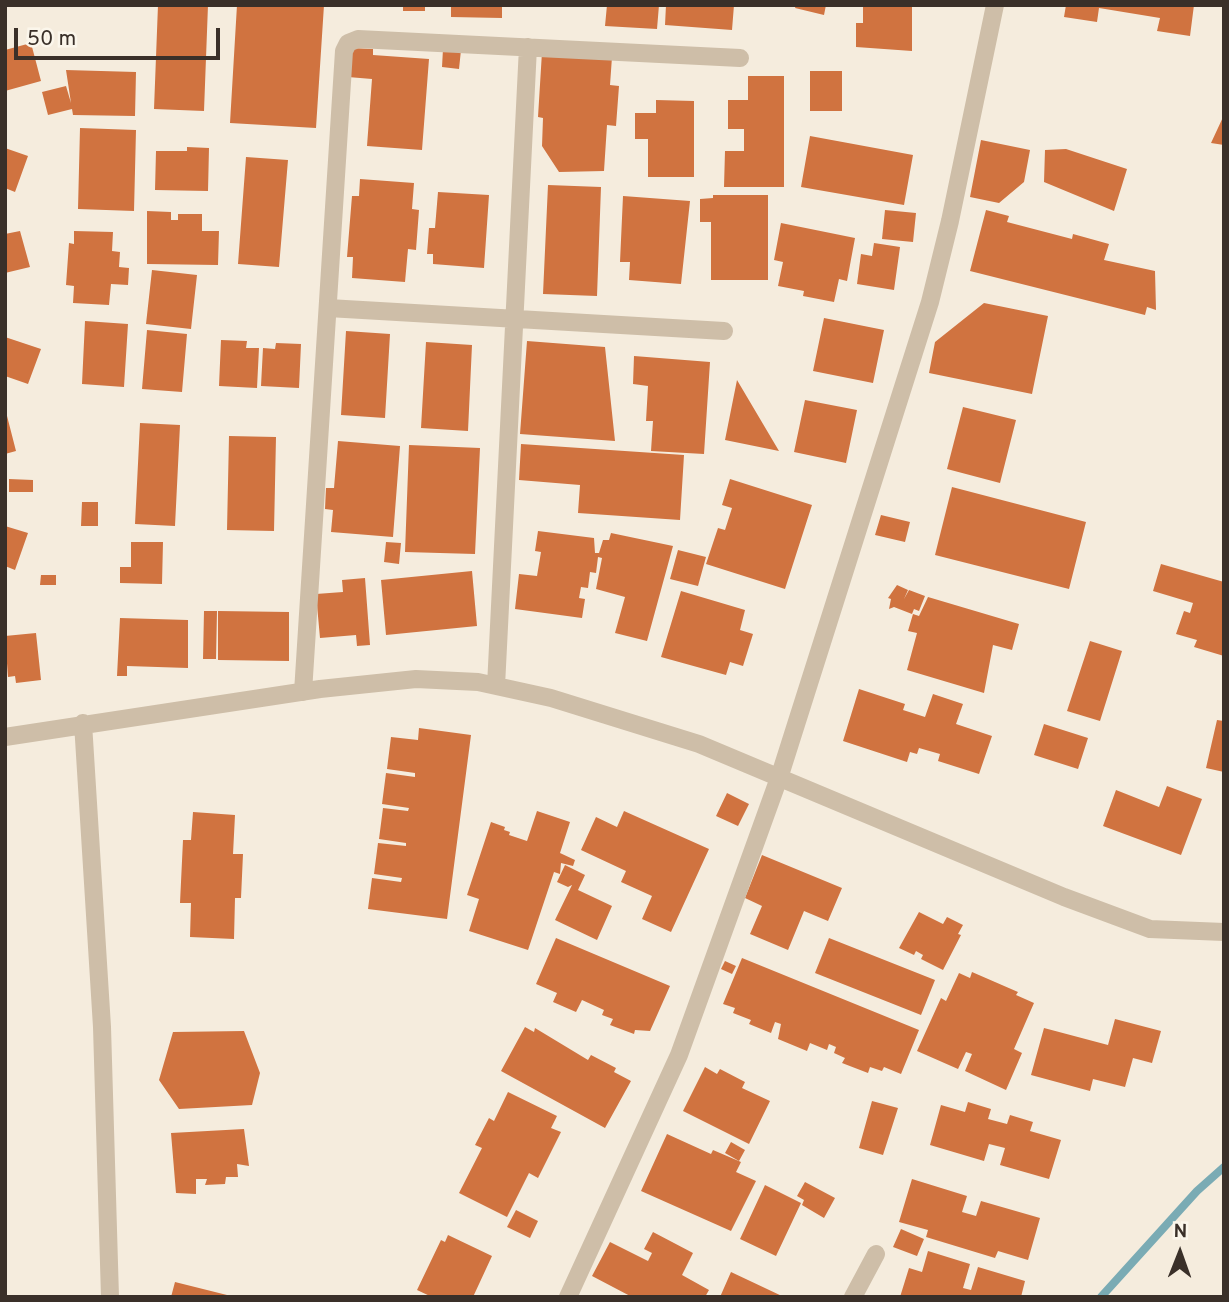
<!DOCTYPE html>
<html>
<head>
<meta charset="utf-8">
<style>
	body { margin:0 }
	#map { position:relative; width:1229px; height:1302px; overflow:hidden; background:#f5ecdd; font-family:Overpass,sans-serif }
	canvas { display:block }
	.frame { position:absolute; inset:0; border:7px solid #3a3029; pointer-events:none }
	.north { position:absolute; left:1145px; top:1218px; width:70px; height:70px; -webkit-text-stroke:5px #fbf6eb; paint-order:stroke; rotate:1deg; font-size:19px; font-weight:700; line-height:28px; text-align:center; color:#3a3029 }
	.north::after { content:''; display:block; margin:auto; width:24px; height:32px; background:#3a3029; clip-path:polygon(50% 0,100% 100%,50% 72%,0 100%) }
	.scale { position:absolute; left:14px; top:28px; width:206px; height:32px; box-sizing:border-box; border:4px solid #3a3029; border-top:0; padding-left:9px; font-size:21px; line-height:24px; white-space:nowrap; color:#3a3029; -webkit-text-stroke:5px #fbf6eb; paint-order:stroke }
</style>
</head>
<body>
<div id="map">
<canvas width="1229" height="1302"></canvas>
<div class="frame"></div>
<div class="north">N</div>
<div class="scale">50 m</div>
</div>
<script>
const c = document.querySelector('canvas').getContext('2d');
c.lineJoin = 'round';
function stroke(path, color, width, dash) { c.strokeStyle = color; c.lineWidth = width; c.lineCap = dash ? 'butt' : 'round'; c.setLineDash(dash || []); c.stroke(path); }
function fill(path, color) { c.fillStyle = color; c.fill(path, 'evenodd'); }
const stream = new Path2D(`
	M1101 1297 1197 1191 1224 1167`);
const building = new Path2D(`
	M158 5H208L204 111 154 109Z
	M237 5H324L316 128 230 123Z
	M403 5H425V11H403Z
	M451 5H502V18L451 17Z
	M607 5H659L657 29 605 26Z
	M666 5H734L732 30 665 25Z
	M796 5H826L824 15 795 8Z
	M863 5H912V51L856 47V23H863Z
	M1066 5H1194L1190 36 1157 31 1160 18 1099 8 1097 22 1064 17Z
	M31 43 41 81 5 91V50Z
	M350 48 373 49V55L429 59 422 150 367 146 372 79 348 77Z
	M443 49 461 50 459 69 442 67Z
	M542 52 612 57 610 85 619 86 616 126 607 125 604 171 559 172 542 146 543 118 538 117Z
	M66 70 136 72 135 116 73 115 72 109 48 115 42 92 66 86 71 103Z
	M810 71H842V111H810Z
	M748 76H784V187H724L725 151H744V129H728V100H748Z
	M656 100 694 101V177H648V139H635V113H656Z
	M1224 115V145L1211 143Z
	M80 128 136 130 134 211 78 209Z
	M810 136 913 155 904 205 801 187Z
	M981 140 1030 150 1024 182 999 203 970 197Z
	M187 147 209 148 208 191 155 190 156 151H187Z
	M5 148 28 156 15 192 5 188Z
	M1066 149 1127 169 1114 211 1044 182 1045 150Z
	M246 157 288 160 279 267 238 264Z
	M360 179 414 183 412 209 419 210 416 250 408 249 405 282 352 278 353 257H347L352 196H359Z
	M548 185 601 187 597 296 543 294Z
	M438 192 489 195 484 268 433 264V254H427L429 228H435Z
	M713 195H768V280H711V222H700V199L713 198Z
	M623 196 690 201 681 284 629 280 630 262H620Z
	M885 210 916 213 913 242 882 239Z
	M986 210 1009 216 1007 222 1072 239 1073 234 1109 244 1104 260 1155 271 1156 310 1147 307 1145 315 970 271Z
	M147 211 171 212V220H178V214H202V231H219L218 265 147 264Z
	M781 223 855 238 847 281 839 279 834 302 803 296 804 291 778 286 783 262 774 260Z
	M20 231 30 267 5 273V234Z
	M74 231 113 232 112 251 120 252 119 267 129 268 128 285 111 284 109 305 73 303 74 286 66 285 69 243 74 244Z
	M874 243 900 247 894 290 857 284 861 254 872 256Z
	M152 270 197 275 191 329 146 324Z
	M984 303 1048 316 1032 394 929 373 935 342Z
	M824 318 884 330 873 383 813 371Z
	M85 321 128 324 124 387 82 384Z
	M147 330 187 334 182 392 142 389Z
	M346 331 390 334 385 418 341 415Z
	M5 337 41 349 28 384 5 376Z
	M221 340 247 341 246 348H259L257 388 219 386Z
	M527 341 605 347 615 441 520 434Z
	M426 342 472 345 468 431 421 428Z
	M276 343 301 344 299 388 261 386 263 348 275 349Z
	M634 356 710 362 704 454 651 451 653 421H646L648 386 633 384Z
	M737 380 779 451 725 440Z
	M805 400 857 410 846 463 794 452Z
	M963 407 1016 420 1000 483 947 469Z
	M6 412 16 451 5 454V413Z
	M140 423 180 425 175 526 135 524Z
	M229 436 276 437 274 531 227 530Z
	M338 441 400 446 393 537 331 532 333 510 325 509 326 488H334Z
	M521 444 684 455 680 520 578 513 580 485 519 480Z
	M409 445 480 448 475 554 405 552Z
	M9 479 33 480V492H9Z
	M730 479 812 505 785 589 706 564 718 528 725 530 732 508 722 505Z
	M952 487 1086 522 1069 589 935 555Z
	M82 502H98V526H81Z
	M881 515 910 522 905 542 875 535Z
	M5 526 28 533 15 570 5 566Z
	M538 531 594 538 595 553H599L603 540H609L611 533 673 546 647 641 615 633 625 597 596 589 602 558 598 557 596 573 590 572 588 588 581 587 579 598 585 599 582 618 515 609 519 574 537 576 541 552 535 551Z
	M131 542H163L162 584 120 583V567H131Z
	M386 542 401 543 399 564 384 562Z
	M678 550 706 557 698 586 670 579Z
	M1161 564 1224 582V656L1194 647 1197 640 1176 634 1184 611 1190 613 1193 603 1153 591Z
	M472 571 477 626 386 635 381 580Z
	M41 575H56V585H40Z
	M365 578 370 645 357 646 356 635 320 638 316 594 343 592 342 580Z
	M897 585 908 590 904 599 909 590 925 596 919 611 914 609 912 614 894 607 889 609 891 599 888 598Z
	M681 591 745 610 740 630 753 634 743 666 730 662 726 675 661 657Z
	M928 597 1019 624 1012 650 993 645 984 693 907 670 917 633 908 631 913 614 919 616Z
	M204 611H217L216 659H203Z
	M218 611 289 612V661L218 660Z
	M120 618 188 620V668L127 666V676H117Z
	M36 633 41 680 16 683 15 676 8 677 5 636Z
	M1090 641 1122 651 1100 721 1067 711Z
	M859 689 905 704 903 710 925 717 933 694 963 704 956 724 992 736 979 774 938 761 940 754 919 748 917 754 910 752 907 762 843 741Z
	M1217 720 1224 721V772L1206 768Z
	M1044 724 1088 738 1078 769 1034 755Z
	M419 728 471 735 447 919 368 909 372 878 401 882 402 878 374 874 378 843 406 846V843L379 839 383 808 408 811 409 808 382 804 386 773 415 777V773L387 769 391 737 418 740Z
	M1167 786 1202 799 1181 855 1103 826 1116 790 1159 807Z
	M727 793 749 804 738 826 716 816Z
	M537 811 570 822 560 853 575 860 573 866 561 863 560 874 554 872 528 950 469 931 479 899 467 895 491 822 505 827 504 830 510 832 509 835 527 841Z
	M624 811 709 849 671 932 642 919 652 896 621 882 626 871 581 850 596 817 617 827Z
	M193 812 235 815 233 854H243L241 898H235L234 939 190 937 191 903H180L183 840H191Z
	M762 855 842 888 828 921 804 911 788 950 750 934 762 906 745 898Z
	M565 865 585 875 578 890 612 906 597 940 555 920 572 885 568 887 557 882Z
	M919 912 943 924 947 917 963 925 958 934 961 935 943 970 921 959 923 955 916 951 914 955 899 948Z
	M556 938 670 986 650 1031 635 1030 634 1034 610 1025 613 1019 602 1015 604 1010 582 1000 576 1012 553 1002 557 993 536 984Z
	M829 938 935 980 921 1015 815 973Z
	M742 958 919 1030 901 1074 884 1067 882 1071 870 1067 868 1073 842 1063 845 1058 834 1053 836 1047 829 1044 827 1050 810 1043 807 1051 778 1039 781 1024 775 1022 771 1033 749 1024 751 1020 733 1013 735 1008 723 1004Z
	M725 961 736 966 732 974 721 969Z
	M972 972 1018 992 1016 995 1034 1003 1014 1049 1022 1053 1006 1090 965 1071 972 1054 966 1052 958 1069 917 1051 941 998 946 1001 959 973 970 978Z
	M1115 1019 1161 1031 1152 1063 1133 1058 1125 1087 1093 1079 1090 1091 1031 1075 1044 1028 1108 1045Z
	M525 1027 534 1032 535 1028 588 1060 591 1055 616 1068 614 1072 631 1081 605 1128 501 1071Z
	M244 1031 260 1073 252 1105 179 1109 159 1080 173 1032Z
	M705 1067 717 1074 720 1069 745 1082 742 1088 770 1101 749 1144 683 1111Z
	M508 1092 557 1116 551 1128 561 1132 538 1178 529 1173 507 1217 459 1193 482 1148 475 1145 489 1118 494 1121Z
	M872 1101 898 1108 883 1155 859 1148Z
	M968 1102 991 1109 988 1119 1007 1124 1010 1115 1033 1122 1030 1131 1061 1140 1049 1179 1000 1165 1005 1148 989 1144 984 1161 930 1145 941 1105 965 1112Z
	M244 1129 249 1166 237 1164 238 1177H226L225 1184 205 1185 207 1179H196V1194L176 1193 171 1133Z
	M667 1134 711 1154 713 1150 741 1162 736 1172 756 1181 731 1231 641 1191Z
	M731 1142 745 1150 739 1161 725 1153Z
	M912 1179 967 1196 962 1212 976 1216 981 1201 1040 1218 1028 1260 998 1251 995 1258 926 1237 928 1230 899 1222Z
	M805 1182 835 1198 824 1218 802 1205 804 1200 797 1196Z
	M765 1185 801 1203 776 1256 740 1239Z
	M516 1210 538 1221 530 1238 507 1227Z
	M901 1229 924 1239 917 1256 893 1247Z
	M653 1232 693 1253 682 1275 709 1290 705 1297H632L592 1276 610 1242 648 1261 652 1253 644 1249Z
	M448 1235 492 1256 473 1297H432L417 1290 441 1240 445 1242Z
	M928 1251 970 1264 963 1288 971 1290 978 1267 1025 1281 1021 1297H900L909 1268 922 1272Z
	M731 1272 784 1297H720Z
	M175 1282 231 1296V1297H171Z`);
const street = new Path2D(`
	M328 308 724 331
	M496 686 528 47
	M303 692 344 51 348 43 358 39 740 58
	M83 723 102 1027 110 1297
	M5 737 320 689 416 679 478 682 551 698 699 744 1064 897 1150 929 1224 932
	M568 1297 679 1055 780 775 930 302 950 221 995 5
	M853 1297 876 1254`);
stroke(stream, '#7aabb4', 8);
fill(building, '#d07340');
stroke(street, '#cebea8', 18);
</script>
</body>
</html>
